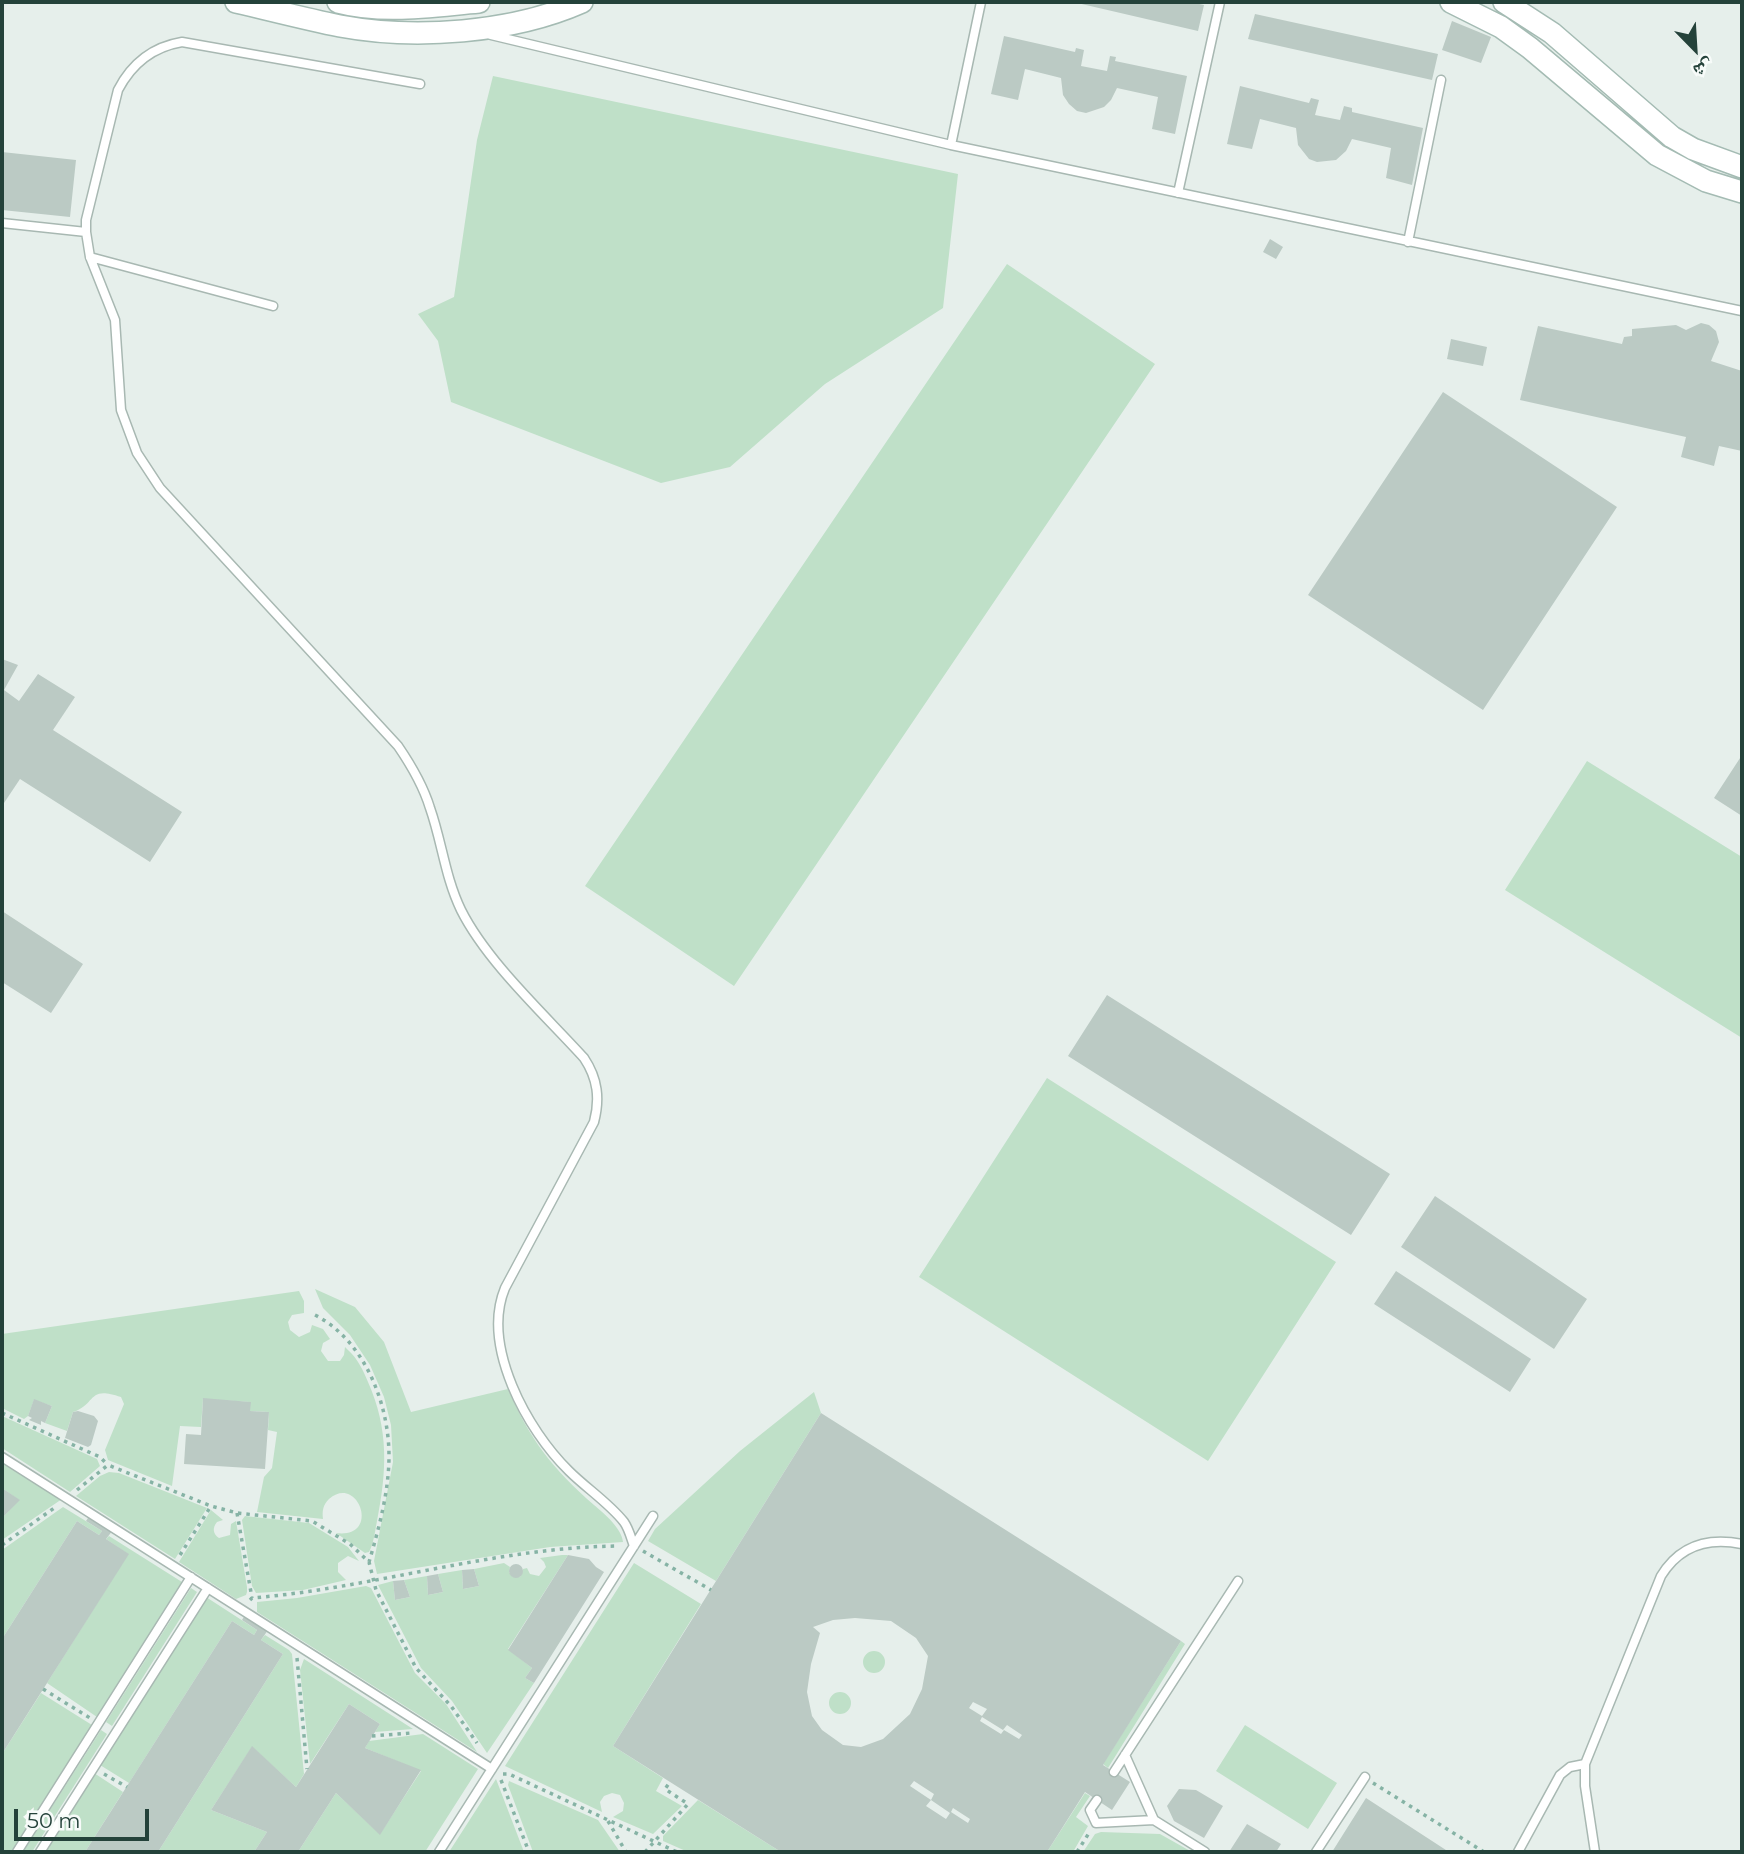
<!DOCTYPE html>
<html>
<head>
<meta charset="utf-8">
<style>
	body { margin:0 }
	#map { position:relative; width:1744px; height:1854px; overflow:hidden; background:#e6efeb; font-family:Montserrat,"Noto Naskh Arabic",sans-serif }
	canvas { display:block }
	.frame { position:absolute; inset:0; border:4px solid #24423a; pointer-events:none }
	.north { position:absolute; left:1660px; top:14px; width:70px; height:70px; -webkit-text-stroke:5px #f7fbf9; paint-order:stroke; rotate:156deg; font-size:19px; font-weight:700; line-height:28px; text-align:center; color:#24423a }
	.north::after { content:''; display:block; margin:auto; width:24px; height:32px; background:#24423a; clip-path:polygon(50% 0,100% 100%,50% 72%,0 100%) }
	.scale { position:absolute; left:14px; top:1809px; width:135px; height:32px; box-sizing:border-box; border:4px solid #24423a; border-top:0; padding-left:9px; font-size:21px; line-height:24px; white-space:nowrap; color:#24423a; -webkit-text-stroke:5px #f7fbf9; paint-order:stroke }
</style>
</head>
<body>
<div id="map">
<canvas width="1744" height="1854"></canvas>
<div class="frame"></div>
<div class="north">ش</div>
<div class="scale">50 m</div>
</div>
<script>
const c = document.querySelector('canvas').getContext('2d');
c.lineJoin = 'round';
function fill(path, color) { c.fillStyle = color; c.fill(path, 'evenodd'); }
function stroke(path, color, width, dash) { c.strokeStyle = color; c.lineWidth = width; c.lineCap = dash ? 'butt' : 'round'; c.setLineDash(dash || []); c.stroke(path); }
const green = new Path2D(`
	M493 76 958 174 943 308 825 384 730 467 661 483 451 402 438 341 418 314 454 297 477 140Z
	M1007 264 1155 364 734 986 585 886Z
	M1587 761 1742 857V1038L1505 890Z
	M1047 1078 1336 1262 1208 1461 919 1277Z
	M315 1289 355 1307 384 1342 411 1412 508 1389C530 1440 552 1468 594 1505 605 1514 622 1529 623 1542L550 1547 377 1574 374 1561 393 1462 391 1425 384 1397 370 1365 350 1335 323 1308Z
	M299 1291 304 1301V1313L292 1315 288 1322 290 1330 299 1337 310 1332 312 1325 323 1329 330 1339 323 1343 321 1351 328 1361H340L344 1355 345 1347 348 1350C358 1359 363 1370 368 1382 389 1429 387 1471 377 1521 375 1531 374 1543 369 1552L365 1553 336 1533C382 1539 358 1473 329 1499 323 1505 322 1511 323 1519L257 1512 264 1477 272 1468 277 1432 268 1430 269 1412 250 1411V1402L203 1399 201 1427 180 1426 172 1486 108 1460 105 1450 124 1404 121 1397C87 1385 97 1404 73 1412L67 1431 45 1423 52 1406 34 1400 28 1416 24 1419 2 1408V1334Z
	M814 1392 821 1413 716 1581 648 1541 655 1529 740 1451Z
	M2 1416 97 1459 100 1466 70 1492 2 1448Z
	M2 1461 62 1499 2 1540V1518L19 1500 2 1488Z
	M109 1472 119 1473 207 1508 175 1559 76 1496 100 1476Z
	M63 1507 102 1531 99 1535 77 1521 2 1639V1550Z
	M211 1510 223 1520 217 1522C212 1528 213 1534 219 1538L230 1535 231 1524 236 1521 247 1587V1592L246 1595 236 1599 179 1562Z
	M245 1516 309 1523 348 1547 359 1561 348 1556 338 1563V1572L346 1580 303 1590 256 1593 252 1586 242 1520Z
	M109 1536 182 1582 97 1717 47 1683 128 1554 106 1539Z
	M562 1555H568L508 1649 532 1668 525 1678 534 1683 487 1753 452 1701 421 1668 378 1585 393 1581 395 1600 410 1597 404 1580 427 1576 428 1595 443 1592 438 1574 462 1570 463 1589 479 1586 474 1569 504 1563 510 1567 509 1572 513 1577H520L523 1569 527 1568 530 1574 539 1576 546 1567 544 1562 540 1558Z
	M634 1563 701 1604 613 1746 663 1778 656 1791 682 1806 653 1834 613 1817 623 1811 624 1803 620 1795 612 1793 604 1796 600 1802 602 1812 505 1766Z
	M366 1586 371 1588 415 1673 446 1704 477 1752 257 1612V1602L297 1598Z
	M191 1588 197 1592 112 1726 106 1722Z
	M206 1597 257 1630 254 1635 232 1621 129 1783 100 1765Z
	M265 1635 289 1650 292 1654 304 1774 296 1787 252 1747 211 1810 267 1832 254 1852H158L283 1654 261 1640Z
	M1181 1641 1185 1644 1108 1768 1103 1764Z
	M863 1662a11 11 0 1 1 22 0a11 11 0 1 1-22 0Z
	M304 1659 413 1729 375 1732 380 1724 349 1704 310 1764 300 1670Z
	M829 1703a11 11 0 1 1 22 0a11 11 0 1 1-22 0Z
	M41 1693 92 1725 11 1852H2V1754Z
	M1245 1725 1337 1783 1308 1829 1216 1771Z
	M101 1730 107 1734 32 1852H23Z
	M423 1734 478 1769 425 1852H298L336 1793 380 1834 421 1771 365 1748 369 1741Z
	M94 1773 123 1792 85 1852H44Z
	M496 1779 524 1852H449Z
	M509 1781 598 1820 620 1852H533L508 1785Z
	M1085 1793 1090 1796 1076 1817 1088 1826 1073 1852H1047Z
	M698 1800 781 1852H688L663 1841V1836Z
	M1101 1832 1160 1834 1192 1852H1083L1095 1834Z`);
const building = new Path2D(`
	M1073 2H1190L1204 5 1198 31Z
	M1255 14 1438 54 1432 80 1248 39Z
	M1452 21 1491 37 1481 63 1442 50Z
	M1004 36 1075 52 1076 48 1084 50 1081 66 1107 71 1110 56 1116 57 1115 61 1187 76 1175 134 1152 129 1158 97 1117 88 1111 100 1104 107 1086 113 1077 111 1069 104 1063 95 1061 78 1025 69 1018 100 991 94Z
	M1240 86 1309 103 1311 98 1319 100 1315 115 1340 120 1344 106 1352 108V112L1423 128 1412 185 1386 178 1391 148 1352 139 1346 151 1336 160 1317 162 1309 159 1298 145 1296 128 1260 119 1252 149 1227 144Z
	M2 152 76 160 70 217 2 210Z
	M1270 239 1283 247 1276 259 1263 252Z
	M1701 323 1709 325 1716 331 1719 342 1711 361 1742 371V451L1719 446 1714 466 1681 457 1686 437 1520 400 1538 326 1622 344 1624 337 1632 336V329L1676 325 1686 330Z
	M1451 339 1487 347 1483 366 1447 359Z
	M1443 392 1617 507 1483 710 1308 595Z
	M2 659 18 665 4 690 19 701 38 674 75 697 53 730 182 812 150 862 20 779 2 806Z
	M1742 755V816L1714 798Z
	M2 911 83 964 51 1013 2 982Z
	M1107 995 1390 1174 1351 1235 1068 1056Z
	M1435 1196 1587 1299 1554 1349 1401 1247Z
	M1396 1271 1531 1359 1510 1392 1374 1304Z
	M203 1398 251 1402 250 1411 269 1412 265 1469 184 1464 186 1434 201 1435Z
	M34 1399 52 1406 45 1423 41 1421V1425L29 1420 32 1418 28 1416Z
	M78 1411 94 1416 98 1421 91 1445 88 1447 65 1438 73 1412Z
	M821 1413 1181 1641 1103 1765 1130 1782 1112 1810 1085 1792 1047 1852H781L613 1746ZM855 1618 891 1621 916 1638 928 1656 922 1689 910 1714 883 1739 861 1747 843 1745 822 1730 812 1716 807 1692 811 1664 820 1633 813 1627 833 1620ZM973 1702 987 1709 982 1716 969 1708ZM982 1717 1003 1730 1007 1725 1022 1735 1019 1739 1004 1730 1001 1734 980 1721ZM914 1781 934 1794 931 1800 910 1786ZM931 1800 950 1813 946 1819 926 1806ZM953 1808 970 1819 968 1823 951 1812Z
	M2 1488 20 1500 2 1518Z
	M90 1515 113 1530 106 1539 129 1554 2 1754V1639L77 1521 99 1535 102 1531 86 1521Z
	M568 1555 589 1559 596 1567 604 1572 534 1683 525 1678 532 1668 508 1650Z
	M509 1571a7 7 0 1 1 14 0a7 7 0 1 1-14 0Z
	M474 1569 479 1586 463 1589 462 1570Z
	M438 1574 443 1592 428 1595 427 1576Z
	M404 1580 410 1597 395 1600 393 1581Z
	M245 1615 268 1630 261 1640 283 1654 158 1852H85L232 1621 254 1635 257 1630 242 1620Z
	M349 1704 380 1724 365 1748 421 1770 380 1835 336 1793 298 1852H254L267 1832 211 1810 252 1746 296 1787Z
	M1179 1789 1196 1790 1223 1806 1204 1838 1174 1821 1167 1806Z
	M1366 1798 1449 1852H1332Z
	M1247 1824 1281 1844 1276 1852H1229Z`);
const path = new Path2D(`
	M315 1315C364 1340 389 1403 389 1456 389 1491 379 1528 369 1562
	M2 1413 100 1457 108 1465
	M77 1490 108 1465 211 1506 237 1513 312 1521 350 1544 369 1562 376 1590 416 1668 451 1706 477 1743
	M237 1513 252 1598
	M2 1545 57 1506
	M643 1551 711 1590
	M180 1555 211 1506
	M250 1600 252 1598C374 1588 497 1547 619 1546
	M297 1658 307 1769
	M43 1689 90 1718
	M372 1736 411 1733
	M104 1774 127 1787
	M503 1774H509L677 1852
	M501 1780 529 1852
	M1373 1783 1484 1852
	M608 1821 626 1852
	M645 1852 688 1804 665 1789 670 1782
	M1077 1852 1089 1833`);
const lane = new Path2D(`
	M491 35 951 145 1742 311
	M420 84 182 42C152 47 132 63 118 90L86 220V232L90 257 115 320 121 410 137 453 160 488 398 746C411 765 423 785 430 808 442 842 445 877 461 910 487 962 545 1015 584 1058 598 1079 600 1099 594 1122L505 1288C481 1346 527 1430 569 1471 586 1488 609 1503 624 1522 629 1529 631 1538 634 1546
	M951 145 981 2
	M1178 193 1220 2
	M2 223 86 232
	M1408 242 1441 80
	M90 257 273 306
	M2 1457 492 1769
	M1125 1755 1154 1820 1205 1852
	M1114 1772 1238 1581
	M1097 1800 1090 1810 1096 1823 1154 1820
	M17 1852 191 1577
	M40 1852 208 1588
	M439 1852 653 1516
	M1316 1852 1365 1777
	M1518 1852 1560 1775 1570 1767 1585 1764
	M1595 1852 1585 1786V1764L1661 1576C1680 1545 1708 1537 1742 1544`);
const secondary = new Path2D(`
	M236 2C271 10 305 19 340 26 415 40 512 33 582 2
	M338 2C384 14 432 6 479 2
	M1451 2 1501 27 1530 48 1657 155 1706 181 1742 192
	M1504 2 1552 33 1672 137 1693 149 1742 167`);
fill(green, '#bfe0c8');
fill(building, '#bbcac4');
stroke(lane, '#a8b8b2', 11);
stroke(secondary, '#a4bbb3', 24);
stroke(path, '#86b3a5', 3.5, [3.5, 5]);
stroke(lane, '#fff', 8);
stroke(secondary, '#fff', 21);
</script>
</body>
</html>
